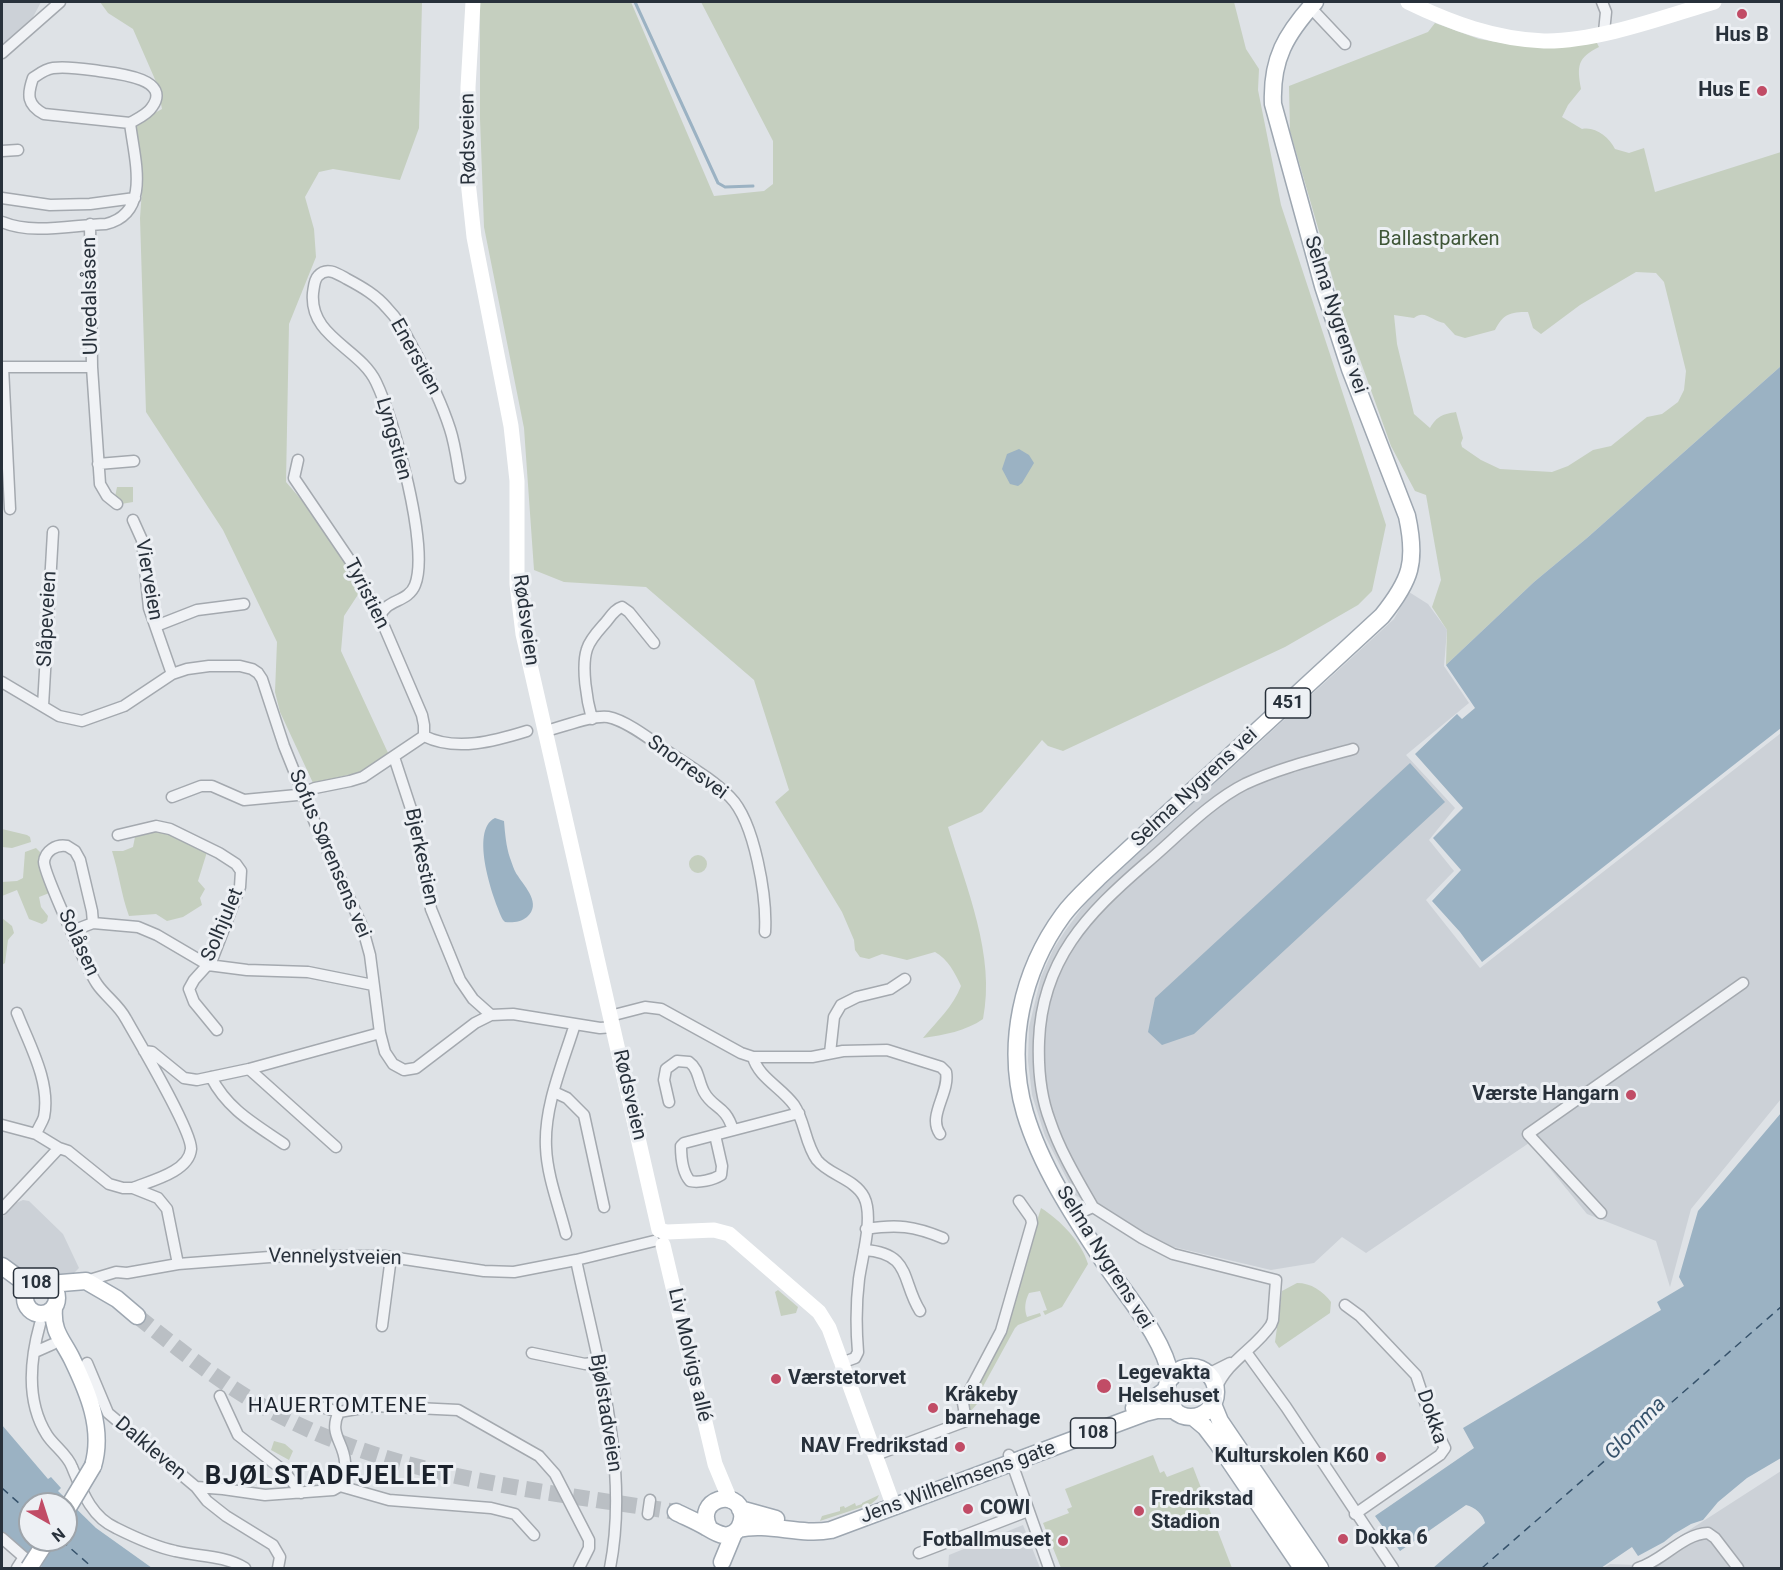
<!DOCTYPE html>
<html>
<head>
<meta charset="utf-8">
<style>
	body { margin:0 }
	#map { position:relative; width:1783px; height:1570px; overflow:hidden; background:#dee2e6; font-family:Roboto,sans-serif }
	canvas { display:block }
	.frame { position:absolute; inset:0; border:3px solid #28313b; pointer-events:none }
	.north { position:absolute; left:18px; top:1492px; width:60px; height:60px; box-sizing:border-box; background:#edf0f4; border:2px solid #9ea4aa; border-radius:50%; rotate:141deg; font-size:16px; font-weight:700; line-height:24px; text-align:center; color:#28313b }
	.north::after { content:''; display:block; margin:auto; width:21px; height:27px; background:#c14c66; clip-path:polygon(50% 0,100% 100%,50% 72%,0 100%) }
</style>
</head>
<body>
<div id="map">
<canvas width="1783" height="1570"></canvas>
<div class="frame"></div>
<div class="north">N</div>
</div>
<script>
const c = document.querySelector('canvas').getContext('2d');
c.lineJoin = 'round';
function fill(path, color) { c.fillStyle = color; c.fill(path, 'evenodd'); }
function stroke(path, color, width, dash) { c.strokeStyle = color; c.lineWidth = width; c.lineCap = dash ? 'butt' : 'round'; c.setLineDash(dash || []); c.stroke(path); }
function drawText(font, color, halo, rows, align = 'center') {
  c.font = font + ' Roboto,sans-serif'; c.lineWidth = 6; c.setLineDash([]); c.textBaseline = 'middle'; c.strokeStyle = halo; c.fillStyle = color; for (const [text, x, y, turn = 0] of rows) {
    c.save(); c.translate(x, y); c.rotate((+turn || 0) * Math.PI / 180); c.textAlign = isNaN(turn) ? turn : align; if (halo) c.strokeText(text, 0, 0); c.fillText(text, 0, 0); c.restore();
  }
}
const built = new Path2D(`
	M2 2H41L32 19 2 46Z
	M1409 592 1428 604 1447 630 1444 666 1469 703 1406 755 1455 808 1429 840 1454 871 1426 900 1480 968 1781 733V1099L1691 1209 1670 1287 1656 1241 1587 1214 1529 1143 1366 1253 1342 1237 1314 1263 1271 1270 1161 1244 1075 1195 1045 1136 1032 1095 1028 1061 1029 1027 1041 977 1053 950 1065 931 1085 904 1105 884 1394 619Z
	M23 1200 29 1201 63 1234 79 1268 72 1275 36 1274 16 1270 2 1259V1218L16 1203Z
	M1781 1471V1568H1603L1610 1564 1635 1565Z
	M1023 1525 1040 1568H948L949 1555Z`);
const green = new Path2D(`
	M100 2H422L419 128 400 180 333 169 319 172 305 197 314 229 316 257 289 324 286 482 331 534 361 590 344 616 341 651 389 755 366 771 313 783 280 712 275 692 277 642 223 530 146 412 140 218 143 176 132 125 162 109 157 84 133 29 108 13Z
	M483 2H631L714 196 764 191 773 184V141L701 2H1234L1246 49 1259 69 1258 90 1281 205 1386 525 1372 591 1358 605 1285 647 1063 751 1048 746 1042 740 982 812 948 827C966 887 996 956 983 1019 966 1031 944 1035 923 1038 937 1021 953 1007 961 986 955 973 948 959 935 952L907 960 882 954 869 959 860 957 855 950 854 940 842 912 775 802 789 790 754 680 646 587 564 582 534 570 524 428 484 227 480 119V3Z
	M1435 23 1479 39 1515 45 1596 41 1599 47C1577 58 1577 66 1581 89L1568 105 1562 117 1582 129C1595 126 1609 137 1615 149L1629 153 1644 148 1655 192 1781 152V366L1587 538 1534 582 1446 665 1447 630 1432 607 1441 580 1426 495 1415 491 1391 446 1340 304 1290 131 1289 86 1428 32ZM1636 272 1656 273 1664 282 1686 371 1684 390 1678 402 1662 414 1647 417 1611 446 1593 450 1568 466 1552 472 1500 469 1481 460 1462 447 1461 443 1463 438 1456 412C1443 414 1437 416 1430 428L1414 414 1397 344 1394 315 1414 318C1425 309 1433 322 1444 323L1455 335 1465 338 1495 330C1503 314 1510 312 1528 312L1533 328 1541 334 1580 305Z
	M117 487H133V502L121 504 115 497Z
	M2 829 27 835 30 837 31 842 12 848 2 847Z
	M155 830 184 838 207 852 198 881 205 889 200 898 202 905 183 917 167 921 156 914 129 916C121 894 119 873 112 851H123L133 847 135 837Z
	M36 848 40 852 42 871 52 892 39 897 41 907 48 916 47 921 42 924 29 919 17 890 2 896V882L17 881 23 878 25 852Z
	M689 864a9 9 0 1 1 18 0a9 9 0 1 1-18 0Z
	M2 918 12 926 14 933 8 940 5 963 2 965Z
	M1041 1208C1060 1220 1082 1242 1088 1264L1062 1307 1045 1315 1043 1311 1047 1310 1040 1291 1029 1293C1025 1301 1024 1309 1027 1317L1040 1313 1041 1316 1018 1325 1015 1328 980 1392 977 1404 970 1412 967 1403 1026 1256Z
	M1297 1283C1311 1283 1323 1291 1331 1302L1330 1313 1279 1348 1275 1342 1282 1291Z
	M778 1290 798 1307 796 1313 781 1316 775 1292Z
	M274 1441 285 1444 293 1451 289 1460 271 1450Z
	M1153 1455 1160 1473 1164 1471 1167 1477 1193 1467 1232 1568H1061L1043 1523 1069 1513 1067 1509 1072 1507 1065 1489Z
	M879 1495 877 1499 871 1504 820 1521 822 1516 840 1511V1507L844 1506 845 1508 855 1503 856 1506 862 1504V1503Z`);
const water = new Path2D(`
	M1781 366V728L1482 962 1460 932 1432 901 1461 870 1433 838 1463 808 1415 754 1457 714 1462 719 1475 708 1446 665 1534 582 1587 538Z
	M1019 449 1029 455 1034 463 1022 483 1018 486 1010 484 1002 469 1007 454Z
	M1410 763 1445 802 1194 1034 1162 1045 1148 1032 1155 998Z
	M495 818 504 821C505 833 506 846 510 858 512 863 514 871 518 876 525 887 542 904 527 917 521 922 512 923 505 922L503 920C493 900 469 830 495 818Z
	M1781 1113V1458L1747 1478 1718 1502 1703 1520 1691 1524 1674 1534 1664 1542 1638 1556 1632 1547 1601 1568H1433L1485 1523C1483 1514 1475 1507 1466 1505L1400 1551 1375 1516 1474 1448 1463 1428 1661 1310 1657 1302 1684 1286 1679 1277 1698 1211Z
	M2 1425 48 1479 51 1477 61 1488 58 1491 96 1528 152 1568H43L2 1535ZM30 1504H66V1540H30Z`);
const stream = new Path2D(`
	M635 2 718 183 725 187 753 186`);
const ferry = new Path2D(`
	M2 1488 30 1513
	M61 1540 93 1568
	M1482 1568 1782 1306`);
const primaryTunnel = new Path2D(`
	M137 1316C181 1351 225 1387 275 1413 399 1479 540 1490 676 1512`);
const street = new Path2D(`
	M1602 2 1606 12 1604 32
	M1310 7 1345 44
	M2 53 60 2
	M2 151 18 150
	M2 198 50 205 90 204 135 198
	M2 222C34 235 71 225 106 224 152 213 134 158 130 123 137 119 148 114 152 107 173 78 114 73 99 71 84 69 68 66 53 68 45 69 39 74 33 78 27 95 27 105 44 114L130 123
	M90 224 92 367 100 484 107 496 117 504
	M2 367H92
	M3 367 10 509
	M98 464 134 461
	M133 520 142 540 149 608 172 674
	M380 617C385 599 408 603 415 585 430 548 394 419 376 382 360 348 309 337 313 293 314 287 314 280 318 276 327 266 338 274 347 279 362 287 376 295 387 308 399 320 406 335 414 350 428 375 441 401 450 429 455 444 457 461 460 478
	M156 626 197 610 244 604
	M2 682 59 716 82 721 124 706 172 674 187 669 209 666H240L252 669 258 673 262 679 284 746 315 823 362 926 370 955 380 1033 385 1052 393 1064 404 1070 416 1068 475 1023 491 1015 513 1014 600 1028 613 1027
	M43 706 53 532
	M592 719C587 701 581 667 587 649 590 639 599 630 606 622 611 616 615 609 622 607L629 612 654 643
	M546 731C563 727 591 715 608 717 625 720 650 739 664 749 686 764 711 778 730 797 755 822 767 898 765 932
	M424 736C456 752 495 741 527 731
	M394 757 414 818 431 909 460 980 473 999 491 1015
	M172 797 201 786H212L244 800 297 795 315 788 350 781 363 777 424 736V725L422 715 380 617 351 562 294 478 298 460
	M118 835 156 826 170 829 219 853 236 864 241 871 240 887 212 960 194 980 189 989 194 1002 217 1030
	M93 923 92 911 80 860 75 851 67 846C56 844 45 851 44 862 44 873 88 971 97 984 105 996 119 1005 126 1019 138 1040 192 1131 191 1149 189 1172 150 1181 133 1188
	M72 931 93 923 138 927 157 935 208 965 247 970 308 972 373 985
	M17 1013C29 1044 51 1082 44 1117 42 1123 38 1128 36 1134
	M610 1016 645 1007 661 1009 741 1053 753 1057H812L843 1051 887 1050 941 1067 946 1072C950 1093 927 1116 940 1134
	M144 1051 152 1052 184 1078 197 1080 249 1069 380 1033
	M830 1053 834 1017 841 1005 857 997 890 989 905 979
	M753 1057C758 1077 782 1088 794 1105 805 1121 805 1144 817 1160 829 1175 855 1179 864 1197 874 1217 862 1257 859 1279 856 1303 856 1328 858 1352L855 1358 841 1363
	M249 1069 336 1147
	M211 1077C228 1110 255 1124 284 1144
	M554 1092 567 1098 584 1115 604 1207
	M669 1102 664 1080 666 1069 677 1061 689 1062C699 1069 698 1081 704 1092 713 1109 725 1104 733 1130
	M2 1125 36 1134 59 1148 68 1151 109 1184 123 1188H133L158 1198 167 1209 178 1264
	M715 1135 722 1166 721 1175C713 1180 699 1183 690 1181 683 1173 681 1157 681 1146L684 1143 799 1113
	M1093 1207C1077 1179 1060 1151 1050 1121 1040 1095 1038 1069 1039 1041 1042 960 1087 914 1145 864 1176 838 1209 802 1245 784 1279 768 1317 759 1353 749
	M2 1209 59 1148
	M1601 1213 1528 1134 1743 983
	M1075 1215 1093 1207 1142 1238 1173 1254 1276 1280 1273 1320 1271 1325C1255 1349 1227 1361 1216 1389
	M866 1229C897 1224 914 1226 943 1238
	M566 1234C559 1206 547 1176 546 1147 544 1106 563 1063 575 1024
	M864 1250C912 1253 901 1281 920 1311
	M576 1260C597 1360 630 1466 610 1568
	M86 1281 116 1272 127 1273 178 1264 283 1256H384L484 1271 514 1272 576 1260 654 1241
	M1345 1305 1360 1316 1416 1375 1431 1420 1445 1448 1440 1455 1355 1514
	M40 1324C30 1360 26 1402 47 1435 54 1446 67 1454 72 1467 82 1491 91 1517 116 1528 134 1537 156 1547 175 1551 200 1557 223 1555 245 1568
	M382 1326 391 1257
	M35 1352 53 1344
	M1246 1352 1286 1407 1393 1568
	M532 1353 585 1364 598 1362
	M87 1363 108 1413 196 1487 207 1501 226 1516 273 1545 280 1557 278 1568
	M1205 1372 1214 1371 1230 1363
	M220 1396 238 1435 284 1471 301 1493
	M318 1406 339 1412
	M876 1455 966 1421 963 1403 1001 1331 1032 1223 1031 1218 1019 1201
	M1009 1455 1049 1568
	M340 1486C343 1479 346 1470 345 1462 344 1442 328 1434 339 1412L374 1406 458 1410 539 1456 555 1474 589 1540V1548L579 1568
	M196 1487 223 1489 265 1495 333 1490 340 1486 389 1500 491 1508 515 1514 534 1535
	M648 1514 650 1500
	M2 1538 34 1566
	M919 1553 1028 1511
	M17 1568 24 1557
	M1638 1568C1663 1561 1682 1534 1708 1533L1715 1538 1738 1568`);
const secondary = new Path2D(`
	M473 2 468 87V181L474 237 511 426 517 481V584L523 634 659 1230
	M1408 2C1451 23 1495 39 1544 41 1596 42 1664 17 1714 2
	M659 1230 667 1232 714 1230 729 1234 819 1312 829 1328 894 1507
	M663 1245 715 1464 730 1500`);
const primary = new Path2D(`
	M2 1266 17 1277 35 1283
	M25 1298a16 16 0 1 1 32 0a16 16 0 1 1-32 0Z
	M49 1284 86 1281 117 1299 137 1316
	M54 1308C52 1332 62 1339 72 1359 88 1392 104 1429 93 1466
	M1166 1392a25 25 0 1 1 50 0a25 25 0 1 1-50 0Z
	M1171 1378C1164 1338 1128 1298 1106 1265 1075 1218 1041 1167 1025 1113 1005 1045 1022 971 1063 915 1074 900 1088 888 1101 875L1382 616C1411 580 1417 562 1407 516L1350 369 1323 286 1273 104C1271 59 1286 34 1315 2
	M1213 1404 1220 1421 1320 1568
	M1134 1408 1152 1400 1167 1389
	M1193 1417 1205 1427 1218 1444 1302 1568
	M740 1509 776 1519
	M676 1512C686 1517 696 1521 706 1527 716 1533 729 1542 739 1528 741 1524 743 1519 742 1514 738 1487 694 1499 709 1528
	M738 1529C769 1522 800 1536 831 1530L1145 1413 1157 1410H1175
	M722 1562 734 1533`);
const primaryBridge = new Path2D(`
	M66 1511 93 1466
	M29 1568 47 1540`);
const markers = [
	[1742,14,6,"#c14c66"],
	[1762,91,6,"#c14c66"],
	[1631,1095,6,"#c14c66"],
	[776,1379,6,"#c14c66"],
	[1104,1386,8,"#c14c66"],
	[933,1408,6,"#c14c66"],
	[960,1447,6,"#c14c66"],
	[1381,1457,6,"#c14c66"],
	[968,1509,6,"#c14c66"],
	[1139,1511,6,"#c14c66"],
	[1343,1539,6,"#c14c66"],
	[1063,1541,6,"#c14c66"]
];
const shields = [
	[1288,703,45],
	[36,1283,45],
	[1093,1433,45]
];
const shieldNames = [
	["451",1288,703],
	["108",36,1283],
	["108",1093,1433]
];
const poiNames = [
	["Hus B",1742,36,"center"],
	["Hus E",1750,91,"right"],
	["Værste Hangarn",1619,1095,"right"],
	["Legevakta",1118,1374],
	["Helsehuset",1118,1397],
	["Værstetorvet",788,1379],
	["Kråkeby",945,1396],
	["barnehage",945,1419],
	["NAV Fredrikstad",948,1447,"right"],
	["Kulturskolen K60",1369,1457,"right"],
	["Fredrikstad",1151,1500],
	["Stadion",1151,1523],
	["COWI",980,1509],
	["Dokka 6",1355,1539],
	["Fotballmuseet",1051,1541,"right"]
];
const streetNames = [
	["Rødsveien",469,139,-91],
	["Ulvedalsåsen",91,296,-91],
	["Selma Nygrens vei",1335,315,72],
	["Enerstien",415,357,61],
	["Lyngstien",393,439,74],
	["Vierveien",148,580,80],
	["Tyristien",366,594,63],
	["Slåpeveien",48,619,-87],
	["Rødsveien",525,620,82],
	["Snorresvei",687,768,36],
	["Selma Nygrens vei",1195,788,-43],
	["Sofus Sørensens vei",329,854,67],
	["Bjerkestien",421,857,78],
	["Solhjulet",223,925,-67],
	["Solåsen",78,943,65],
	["Rødsveien",629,1095,77],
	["Vennelystveien",335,1258,1],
	["Selma Nygrens vei",1104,1258,58],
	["Liv Molvigs allé",689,1355,77],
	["Bjølstadveien",605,1413,81],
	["Dokka",1431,1417,71],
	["Dalkleven",150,1449,40],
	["Jens Wilhelmsens gate",958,1483,-20]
];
const parkNames = [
	["Ballastparken",1439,240]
];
const neighbourhoodNames = [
	["HAUERTOMTENE",338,1407]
];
const waterNames = [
	["Glomma",1636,1429,-46]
];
const districtNames = [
	["BJØLSTADFJELLET",330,1477]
];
fill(built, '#ccd1d7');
fill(green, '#c5cfbf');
fill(water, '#9bb2c3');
stroke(stream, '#9bb2c3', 3);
stroke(ferry, '#36526b', 1.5, [8, 6]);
stroke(primaryTunnel, '#babfc4', 16, [16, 8]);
stroke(street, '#a4a9af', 13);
stroke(primary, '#9ea7b1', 19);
stroke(street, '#f0f2f5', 10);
stroke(secondary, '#fff', 15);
stroke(primary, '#fff', 16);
stroke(primaryBridge, '#9ea7b1', 19, []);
stroke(primaryBridge, '#fff', 16);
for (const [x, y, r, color] of markers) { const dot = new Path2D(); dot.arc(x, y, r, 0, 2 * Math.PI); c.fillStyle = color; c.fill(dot); stroke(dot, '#edf0f4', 2); }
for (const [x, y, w] of shields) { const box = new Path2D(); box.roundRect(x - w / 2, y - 15, w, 30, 4.5); c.fillStyle = '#edf0f4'; c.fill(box); stroke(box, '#28313b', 1.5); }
drawText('bold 18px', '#28313b', null, shieldNames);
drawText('bold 20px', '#28313b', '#edf0f4', poiNames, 'left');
drawText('20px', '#28313b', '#edf0f4', streetNames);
drawText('20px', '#3f5637', '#edf0f4', parkNames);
c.letterSpacing = '1.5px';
drawText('21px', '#1b222c', '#edf0f4', neighbourhoodNames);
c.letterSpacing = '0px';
drawText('italic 21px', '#36526b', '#edf0f4', waterNames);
c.letterSpacing = '1.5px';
drawText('bold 26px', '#1b222c', '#edf0f4', districtNames);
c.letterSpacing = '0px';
</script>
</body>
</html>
